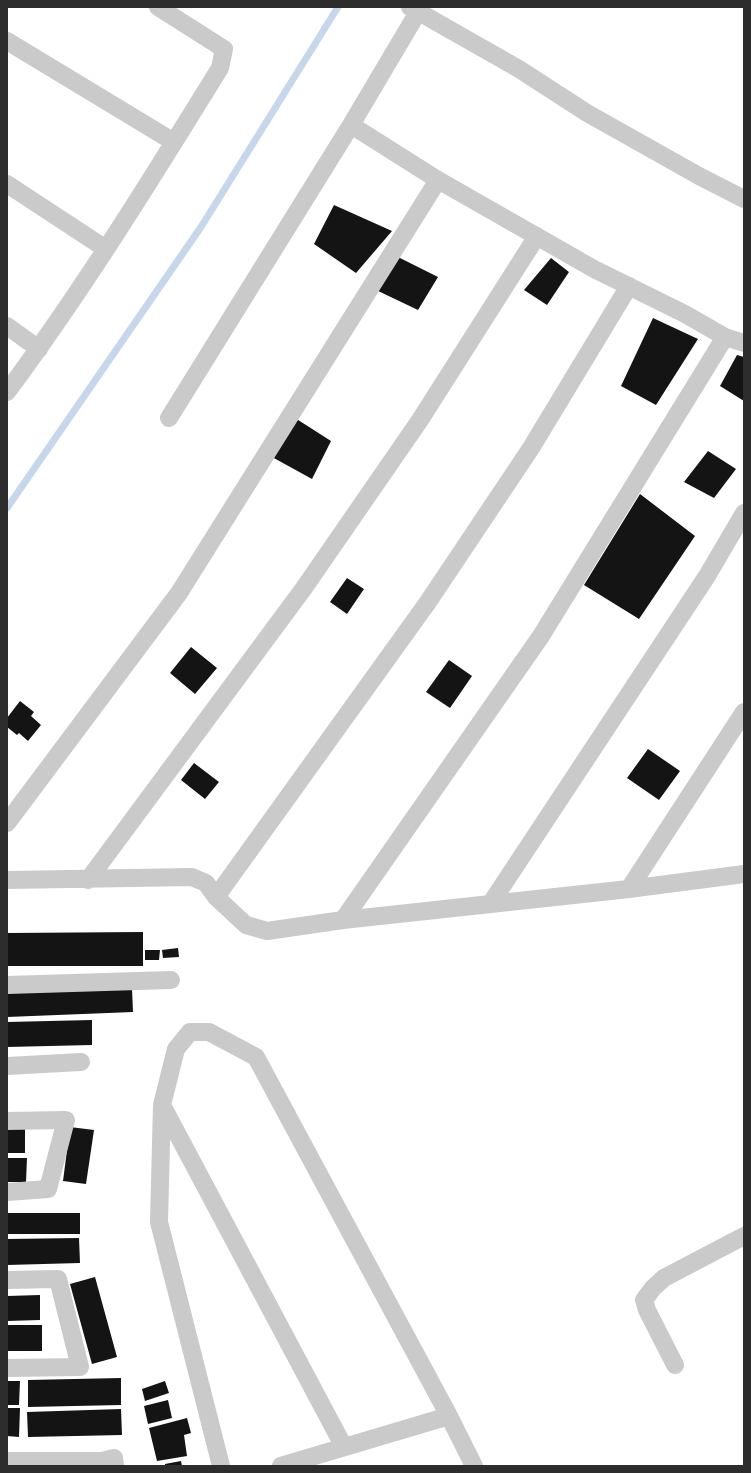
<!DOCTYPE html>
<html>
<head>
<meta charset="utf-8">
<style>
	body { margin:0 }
	#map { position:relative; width:751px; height:1473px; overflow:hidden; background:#fff; font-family:"PT Sans Narrow",sans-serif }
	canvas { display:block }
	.frame { position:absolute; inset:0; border:8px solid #2d2d2d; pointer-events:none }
</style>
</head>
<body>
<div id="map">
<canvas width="751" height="1473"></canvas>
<div class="frame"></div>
</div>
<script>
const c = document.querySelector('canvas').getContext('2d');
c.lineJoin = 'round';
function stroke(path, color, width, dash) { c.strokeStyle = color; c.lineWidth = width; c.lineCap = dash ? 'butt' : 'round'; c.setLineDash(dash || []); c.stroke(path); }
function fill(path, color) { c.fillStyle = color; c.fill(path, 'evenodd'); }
const stream = new Path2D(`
	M7 508 201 227 338 7`);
const building = new Path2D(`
	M334 205 392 231 356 273 314 244Z
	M398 257 438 277 418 310 376 290Z
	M551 258 569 272 547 305 524 290Z
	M653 318 698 339 656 405 621 386Z
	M737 355 744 357V401L720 386Z
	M295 418 331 441 312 479 272 457Z
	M708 451 736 469 714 498 684 482Z
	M640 494 695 536 639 619 584 585Z
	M347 578 364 589 347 614 330 602Z
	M191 647 217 668 195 694 170 673Z
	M449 660 472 676 450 708 426 692Z
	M20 701 34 712 31 716 41 725 28 741 19 733 17 735 7 727V718Z
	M648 749 680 771 659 800 627 778Z
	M194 763 219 782 205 799 181 780Z
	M143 932V966H7V933Z
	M178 948 179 957 163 958 162 950Z
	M145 950H160L159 960H145Z
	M132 989 133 1012 7 1017V993Z
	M92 1020V1045L7 1047V1022Z
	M70 1127 94 1130 86 1184 63 1181Z
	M7 1129H25V1153H7Z
	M7 1158H27L26 1182H7Z
	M7 1213H80V1234H7Z
	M79 1238 80 1263 7 1265V1239Z
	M95 1277 117 1357 92 1364 70 1284Z
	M40 1295V1320L7 1321V1296Z
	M7 1325H42V1351H7Z
	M121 1378V1405L28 1407V1380Z
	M7 1381H20L19 1405H7Z
	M165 1381 169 1393 145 1401 142 1389Z
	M168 1400 172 1418 148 1424 144 1406Z
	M7 1408H20L19 1437 7 1436Z
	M121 1409 122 1435 28 1437 27 1412Z
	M187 1418 191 1433 184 1435 187 1456 157 1461 149 1428Z
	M181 1461 182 1466H165V1464Z`);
const street = new Path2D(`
	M410 7 519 69 587 113 699 176 744 199
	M7 41 174 142
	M351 125 438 180 594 269 685 314 725 337 744 343
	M7 184 106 249
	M7 326 39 349
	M7 392C84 288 152 178 220 68L224 49 158 7
	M169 418 351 125 418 12
	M7 823 179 593 438 180
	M7 880 192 877 206 883 216 897 246 925 267 931 343 920 629 889 744 874
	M88 880 304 588 420 420 537 236
	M629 889 744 712
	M216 897 428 602 531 448 629 286
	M491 903 707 576 744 513
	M343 920 541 636 725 337
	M7 985 171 980
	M7 1066 81 1062
	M163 1107 344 1447
	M7 1121 66 1120 48 1189 7 1192
	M7 1280 58 1279 80 1367 7 1368
	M675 1365 647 1310 644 1300 653 1288 664 1278 744 1236
	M7 1461H102L114 1458 115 1466
	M221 1466 159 1222 162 1105 176 1049 190 1032H209L256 1057 449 1416 474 1466
	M281 1466 449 1416`);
stroke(stream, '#c6d6eb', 7);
fill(building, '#141414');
stroke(street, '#cacaca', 18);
</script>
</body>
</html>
